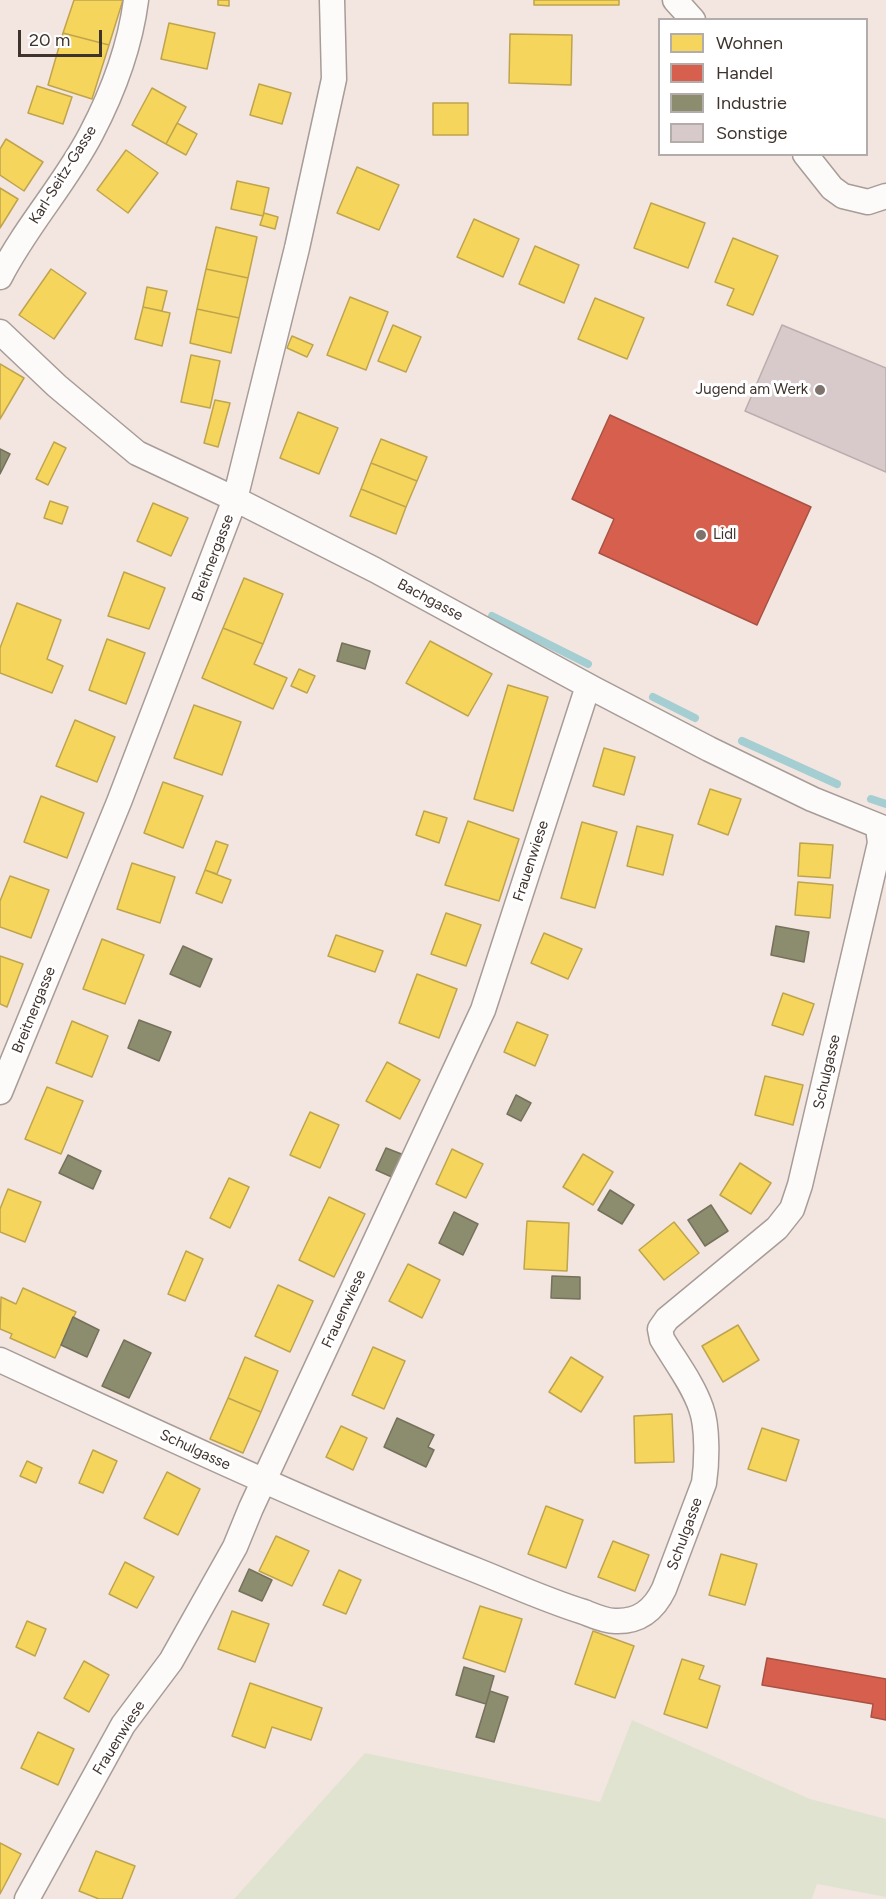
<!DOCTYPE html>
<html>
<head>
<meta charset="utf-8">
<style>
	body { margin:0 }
	#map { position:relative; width:886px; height:1899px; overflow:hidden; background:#f3e6e0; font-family:Figtree,sans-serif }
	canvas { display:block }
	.legend { position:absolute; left:658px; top:18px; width:210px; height:138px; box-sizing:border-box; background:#fff; border:2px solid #b2adab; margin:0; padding:8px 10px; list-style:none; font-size:18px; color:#3f332e }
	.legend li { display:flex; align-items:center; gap:12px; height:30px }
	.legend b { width:30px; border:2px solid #b2adab }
	.scale { position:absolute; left:18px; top:30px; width:84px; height:27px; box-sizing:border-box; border:3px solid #3f332e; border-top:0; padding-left:8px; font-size:18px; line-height:21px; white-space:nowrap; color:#3f332e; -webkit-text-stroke:4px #fff; paint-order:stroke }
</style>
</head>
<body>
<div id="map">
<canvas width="886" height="1899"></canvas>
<ul class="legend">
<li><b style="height:16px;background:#f6d55c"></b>Wohnen</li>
<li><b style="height:16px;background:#d6604d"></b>Handel</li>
<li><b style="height:16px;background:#8c8c6e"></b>Industrie</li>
<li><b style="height:16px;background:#d8c9cb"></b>Sonstige</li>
</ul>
<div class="scale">20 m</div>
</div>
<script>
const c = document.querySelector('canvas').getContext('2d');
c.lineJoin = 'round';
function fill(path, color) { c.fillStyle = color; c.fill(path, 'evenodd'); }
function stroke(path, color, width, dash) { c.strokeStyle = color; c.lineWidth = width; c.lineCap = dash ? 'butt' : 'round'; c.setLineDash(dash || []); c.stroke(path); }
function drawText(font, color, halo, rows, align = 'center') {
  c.font = font + ' Figtree,sans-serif'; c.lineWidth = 6; c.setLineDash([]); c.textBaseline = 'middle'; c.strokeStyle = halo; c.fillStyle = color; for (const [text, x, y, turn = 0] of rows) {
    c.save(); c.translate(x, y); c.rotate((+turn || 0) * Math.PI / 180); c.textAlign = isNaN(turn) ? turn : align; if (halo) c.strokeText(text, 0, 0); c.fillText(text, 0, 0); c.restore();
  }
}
const green = new Path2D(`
	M632 1720 810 1799 886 1819V1897L817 1884 812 1899H234L365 1753 600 1802Z`);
const homes = new Path2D(`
	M74 0H123L109 45 63 33Z
	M218 0H229V6L218 5Z
	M534 0H619V5H534Z
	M169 23 215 33 207 69 161 59Z
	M63 33 109 45 92 99 48 85Z
	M510 34 572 35 571 85 509 83Z
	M259 84 291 93 282 124 250 115Z
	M37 86 72 97 63 124 28 113Z
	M152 88 186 107 166 144 132 125Z
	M433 103H468V135H433Z
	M177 123 197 134 186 155 166 144Z
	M6 139 43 162 24 191 0 175V149Z
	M126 150 158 173 128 213 97 190Z
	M357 167 399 185 379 230 337 213Z
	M237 181 269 188 263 216 231 209Z
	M0 188 18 199 0 228Z
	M651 203 705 223 688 268 634 248Z
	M264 213 278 217 275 229 260 225Z
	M474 219 519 239 503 277 457 257Z
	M216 227 257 237 248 278 206 269Z
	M733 238 778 256 753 315 727 305 734 289 715 282Z
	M535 246 579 265 564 303 519 284Z
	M51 269 86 293 54 339 19 315Z
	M206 269 248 278 239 318 197 309Z
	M147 287 167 291 162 311 143 307Z
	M350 297 388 312 366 370 327 355Z
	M595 298 644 318 627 359 578 339Z
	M143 307 170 313 162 346 135 339Z
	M197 309 239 318 231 353 190 343Z
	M393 325 421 337 406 372 378 361Z
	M292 336 313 345 307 357 287 348Z
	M191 355 220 361 210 408 181 402Z
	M0 364 24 378 0 419Z
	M215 400 230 403 218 447 204 443Z
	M298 412 338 428 319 474 280 458Z
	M381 439 427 457 417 481 371 463Z
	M54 442 66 448 48 485 36 479Z
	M371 463 417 481 406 507 361 489Z
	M361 489 406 507 396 534 350 516Z
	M50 501 68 507 62 524 44 518Z
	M153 503 188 518 171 556 137 541Z
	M124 572 165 588 149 629 108 616Z
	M244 578 283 594 263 644 223 628Z
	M17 603 61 620 47 659 63 666 52 693 0 673V648Z
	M223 628 263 644 254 664 287 678 273 709 202 678Z
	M107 639 145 653 126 704 89 690Z
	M430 641 492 674 468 716 406 683Z
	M299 669 315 676 307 693 291 686Z
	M508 685 548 697 513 811 474 799Z
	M194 705 241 722 222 775 174 758Z
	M75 720 115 737 97 782 56 766Z
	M604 748 635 757 624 795 593 786Z
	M163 782 203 796 183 848 144 833Z
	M710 789 741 799 728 835 698 824Z
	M41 796 84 813 67 858 24 842Z
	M424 811 447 818 439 843 416 835Z
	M468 821 519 839 499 901 445 885Z
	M582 822 617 832 595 908 561 898Z
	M637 826 673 835 663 875 627 866Z
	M216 841 228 845 217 874 205 870Z
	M800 843 833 845 830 878 798 876Z
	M132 863 175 877 160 923 117 909Z
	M205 870 231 880 222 903 196 893Z
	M10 876 49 890 31 938 0 927V901Z
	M798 882 833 885 830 918 795 915Z
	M446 913 481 925 466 966 431 954Z
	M544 933 582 949 568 979 531 963Z
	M336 935 383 951 375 972 328 956Z
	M102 939 144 955 125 1004 83 989Z
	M0 956 23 964 7 1007 0 1004Z
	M417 974 457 989 439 1038 399 1023Z
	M783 993 814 1004 803 1035 772 1025Z
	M72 1021 108 1036 92 1077 56 1063Z
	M517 1022 548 1035 535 1066 504 1052Z
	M387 1062 420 1080 400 1119 366 1101Z
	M765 1076 803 1085 793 1125 755 1115Z
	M47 1087 83 1101 61 1154 25 1139Z
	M310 1112 339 1125 320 1168 290 1155Z
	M452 1149 483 1164 466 1198 436 1184Z
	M583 1154 613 1172 593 1205 563 1187Z
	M740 1163 771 1183 751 1214 720 1195Z
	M229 1178 249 1187 230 1228 210 1218Z
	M8 1189 41 1202 25 1242 0 1232V1209Z
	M329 1197 365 1214 334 1277 299 1260Z
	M527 1221 569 1223 567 1271 524 1269Z
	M674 1222 699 1253 664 1280 639 1250Z
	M186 1251 203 1259 185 1301 168 1294Z
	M408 1264 440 1280 422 1318 389 1301Z
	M278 1285 313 1301 290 1352 255 1336Z
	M23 1288 76 1312 55 1358 10 1338 12 1334 0 1329 1 1297 16 1304Z
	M738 1325 759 1360 723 1382 702 1346Z
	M373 1347 405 1361 384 1409 352 1395Z
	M245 1357 278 1371 261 1412 228 1398Z
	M571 1357 603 1377 581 1412 549 1392Z
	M228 1398 261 1412 243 1453 210 1439Z
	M672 1414 674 1462 635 1463 634 1416Z
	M341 1426 367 1438 353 1470 326 1457Z
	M762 1428 799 1440 786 1481 748 1469Z
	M93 1450 117 1461 103 1493 79 1483Z
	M27 1461 42 1468 36 1483 20 1476Z
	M167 1472 200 1489 178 1535 144 1518Z
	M546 1506 583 1520 566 1568 528 1554Z
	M276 1536 309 1551 292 1586 259 1571Z
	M613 1541 649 1555 635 1591 598 1577Z
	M721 1554 757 1564 745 1605 709 1595Z
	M125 1562 154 1577 137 1608 109 1594Z
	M339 1570 361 1580 346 1614 323 1605Z
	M480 1606 522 1619 505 1672 463 1658Z
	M232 1611 269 1624 255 1662 218 1649Z
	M27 1621 46 1629 35 1656 16 1647Z
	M593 1631 634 1646 615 1698 575 1684Z
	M682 1659 704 1666 699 1679 720 1686 707 1728 664 1714Z
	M84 1661 109 1675 89 1712 64 1698Z
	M250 1683 322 1708 311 1740 272 1727 265 1748 232 1736Z
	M38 1732 74 1749 58 1785 21 1768Z
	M0 1843 21 1854 0 1894Z
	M96 1851 135 1866 122 1899H99L79 1891Z`);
const shops = new Path2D(`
	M610 415 811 507 757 625 599 553 614 519 572 499Z
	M767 1658 886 1679V1720L871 1717 873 1704 762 1685Z`);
const industry = new Path2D(`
	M0 449 10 454 0 474Z
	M342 643 370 651 365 669 337 661Z
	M776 926 809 932 804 962 771 955Z
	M183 946 212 959 200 987 170 974Z
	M139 1020 171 1032 159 1061 128 1048Z
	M516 1095 531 1103 521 1121 507 1114Z
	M386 1148 404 1155 394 1178 376 1170Z
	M68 1155 101 1171 93 1189 59 1173Z
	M610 1190 634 1205 622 1224 598 1210Z
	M711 1205 728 1231 705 1246 688 1220Z
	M454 1212 478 1224 463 1255 439 1243Z
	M552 1276 580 1277V1299L551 1298Z
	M73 1317 99 1330 87 1357 61 1345Z
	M124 1340 151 1353 129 1398 102 1386Z
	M397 1418 434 1435 428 1447 434 1450 426 1467 384 1447Z
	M249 1569 272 1580 262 1601 239 1591Z
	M464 1667 494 1676 486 1704 456 1695Z
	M490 1691 508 1697 494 1742 476 1737Z`);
const stream = new Path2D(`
	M492 616 588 664
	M653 697 695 718
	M742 741 837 784
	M871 799 886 804`);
const building = new Path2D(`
	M782 325 886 368V472L745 411Z`);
const street = new Path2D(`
	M675 0 693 20
	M805 154 832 188 843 196 868 202 886 196
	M0 277C26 226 65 184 91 134 113 92 130 47 136 0
	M0 332 57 386 137 453 235 499 375 570 594 689 709 749 812 799 886 829
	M0 1092 119 802 235 499 297 248 334 79 332 0
	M0 1360C158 1433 316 1507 478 1571 513 1585 548 1601 584 1612 594 1616 605 1621 615 1621 639 1622 654 1610 664 1589L704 1483C707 1463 708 1427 701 1408 693 1384 675 1361 662 1339L660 1329 667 1319 777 1228 792 1209 800 1185 880 843 878 827
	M27 1899 123 1725 171 1661 235 1547 251 1508 483 1010 588 686`);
const markers = [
	[820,390,6,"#7e726c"],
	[701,535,6,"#7e726c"]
];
const streetNames = [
	["Karl-Seitz-Gasse",63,175,-58],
	["Breitnergasse",213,558,-69],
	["Bachgasse",430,600,28],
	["Frauenwiese",531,861,-72],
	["Breitnergasse",34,1010,-68],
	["Schulgasse",827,1072,-77],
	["Frauenwiese",344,1309,-65],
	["Schulgasse",195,1450,25],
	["Schulgasse",685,1534,-70],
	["Frauenwiese",119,1738,-58]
];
const poiNames = [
	["Jugend am Werk",808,390],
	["Lidl",713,535,"left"]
];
fill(green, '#e0e3cf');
fill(homes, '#f6d55c');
stroke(homes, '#bfa44e', 1.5);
fill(shops, '#d6604d');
stroke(shops, '#a95244', 1.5);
fill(industry, '#8c8c6e');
stroke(industry, '#75715b', 1.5);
stroke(stream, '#a5ced2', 8);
fill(building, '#d8c9cb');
stroke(building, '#b9aeae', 1.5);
stroke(street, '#a79c97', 27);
stroke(street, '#fdfbfa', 24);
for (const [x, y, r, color] of markers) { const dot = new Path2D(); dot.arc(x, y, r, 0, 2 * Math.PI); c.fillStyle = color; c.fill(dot); stroke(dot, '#fff', 2); }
drawText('15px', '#3f332e', '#fff', streetNames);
drawText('15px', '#3f332e', '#fff', poiNames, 'right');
</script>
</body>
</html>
